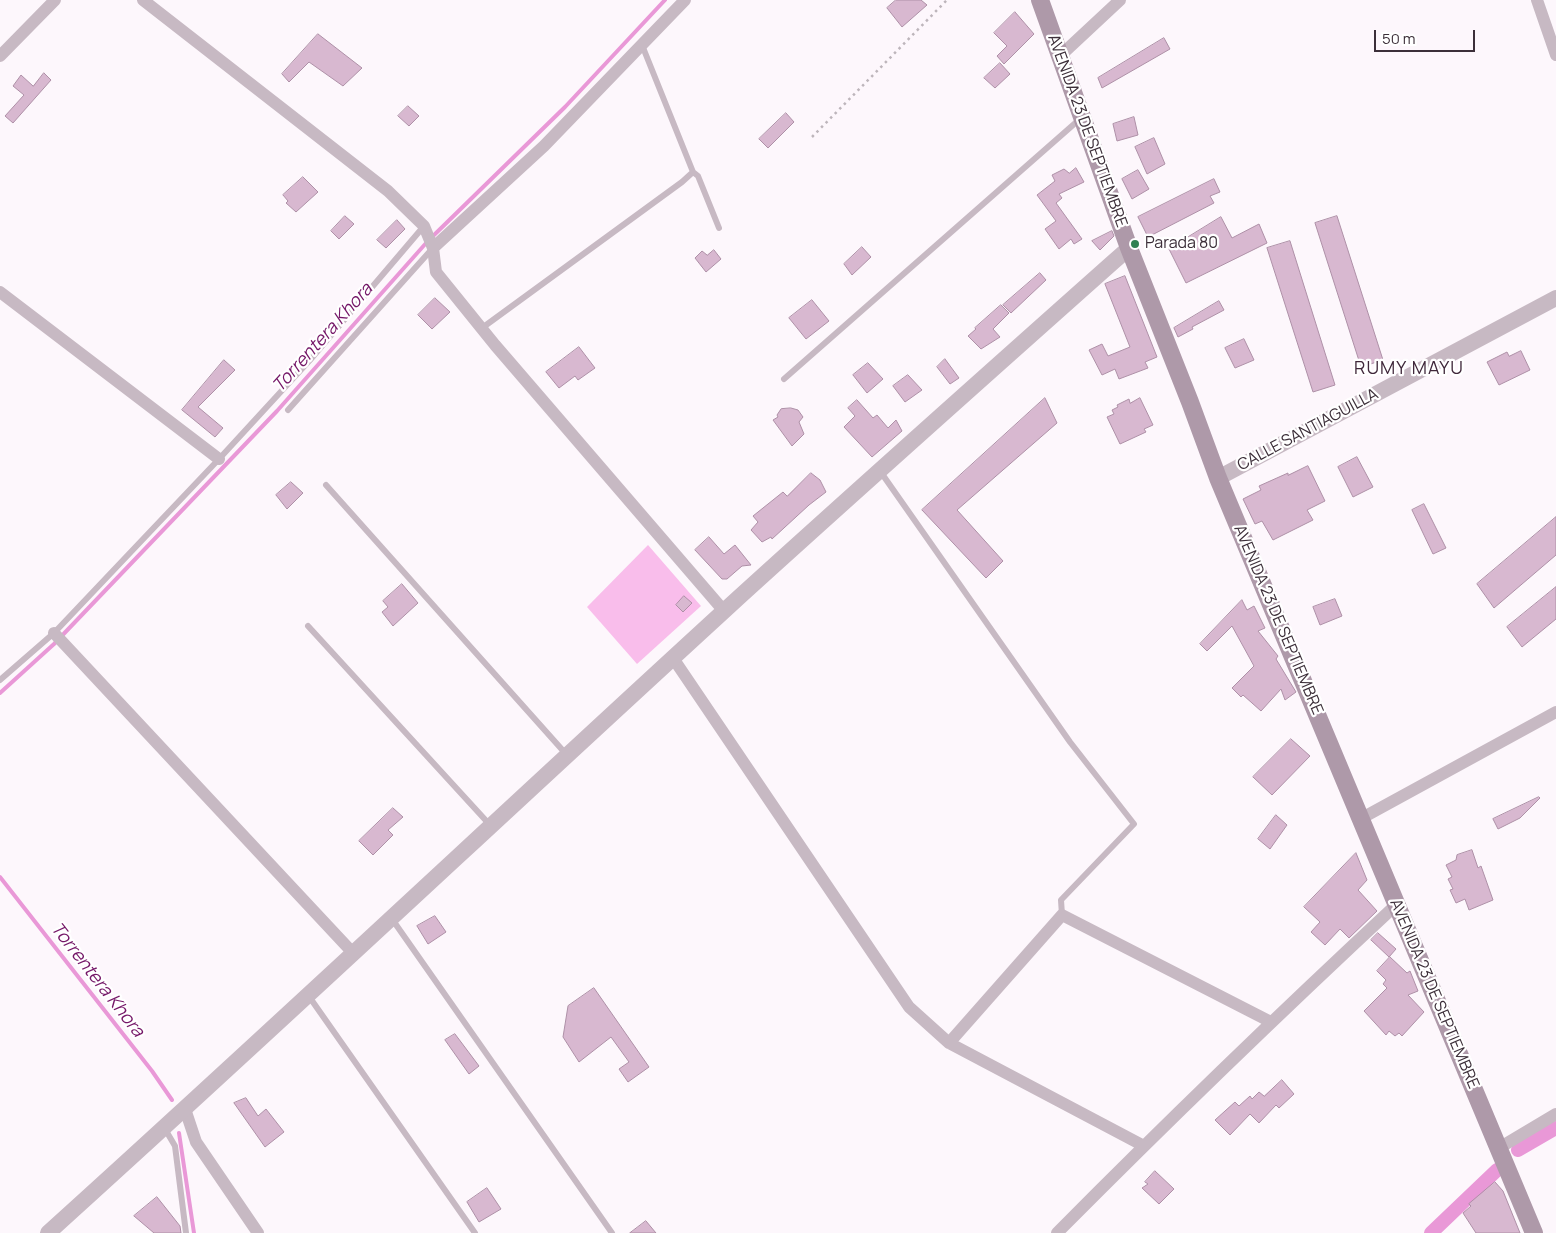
<!DOCTYPE html>
<html>
<head>
<meta charset="utf-8">
<style>
	body { margin:0 }
	#map { position:relative; width:1556px; height:1233px; overflow:hidden; background:#fdf7fc; font-family:Manrope,sans-serif }
	canvas { display:block }
	.scale { position:absolute; left:1374px; top:30px; width:101px; height:22px; box-sizing:border-box; border:2px solid #3c2f39; border-top:0; padding-left:6px; font-size:15px; line-height:18px; white-space:nowrap; color:#3c2f39; -webkit-text-stroke:4px #fff; paint-order:stroke }
</style>
</head>
<body>
<div id="map">
<canvas width="1556" height="1233"></canvas>
<div class="scale">50 m</div>
</div>
<script>
const c = document.querySelector('canvas').getContext('2d');
c.lineJoin = 'round';
function fill(path, color) { c.fillStyle = color; c.fill(path, 'evenodd'); }
function stroke(path, color, width, dash) { c.strokeStyle = color; c.lineWidth = width; c.lineCap = dash ? 'butt' : 'round'; c.setLineDash(dash || []); c.stroke(path); }
function drawText(font, color, halo, rows, align = 'center') {
  c.font = font + ' Manrope,sans-serif'; c.lineWidth = 4.5; c.setLineDash([]); c.textBaseline = 'middle'; c.strokeStyle = halo; c.fillStyle = color; for (const [text, x, y, turn = 0] of rows) {
    c.save(); c.translate(x, y); c.rotate((+turn || 0) * Math.PI / 180); c.textAlign = isNaN(turn) ? turn : align; if (halo) c.strokeText(text, 0, 0); c.fillText(text, 0, 0); c.restore();
  }
}
const green = new Path2D(`
	M648 545 701 606 637 664 587 607Z`);
const stream = new Path2D(`
	M432 237 565 107 665 0
	M0 693 54 644 277 411 427 242
	M0 877 152 1071 172 1100
	M179 1133 194 1233`);
const canal = new Path2D(`
	M1518 1150 1556 1128
	M1431 1233 1497 1170`);
const building = new Path2D(`
	M896 0H921L927 5 902 27 887 8Z
	M1015 12 1034 34 1004 64 997 56 1007 46 994 33Z
	M318 34 362 68 343 86 309 62 289 82 282 74Z
	M1164 38 1170 49 1102 88 1098 78Z
	M1000 63 1010 74 995 88 984 78Z
	M44 73 51 80 13 123 5 116 24 95 13 86 21 75 33 86Z
	M408 106 419 116 409 126 398 116Z
	M786 113 794 122 768 148 759 139Z
	M1134 117 1138 135 1117 141 1113 124Z
	M1154 138 1165 164 1147 174 1135 147Z
	M1076 168 1084 182 1059 194 1062 198 1056 203 1082 239 1074 244 1071 239 1059 249 1045 229 1056 221 1037 195 1055 181 1052 175 1064 169 1069 173Z
	M1138 170 1149 189 1132 199 1122 179Z
	M303 177 318 192 296 212 286 203 288 201 283 195Z
	M1214 179 1220 192 1210 196 1214 203 1148 237 1138 217Z
	M345 216 354 224 339 239 331 231Z
	M1337 216 1383 360 1361 367 1315 223Z
	M1221 217 1232 238 1259 224 1267 243 1186 283 1169 249Z
	M397 220 405 229 386 248 377 240Z
	M1112 231 1114 236 1100 250 1092 241Z
	M1290 241 1335 385 1313 392 1267 248Z
	M862 247 871 257 852 275 844 264Z
	M714 250 721 259 706 272 695 258 702 251 707 255Z
	M1040 273 1046 280 1011 313 1003 305Z
	M1125 276 1157 357 1145 362 1148 368 1119 379 1115 369 1102 375 1089 350 1102 344 1108 356 1130 347 1105 284Z
	M435 298 450 312 432 329 418 315Z
	M812 300 829 321 806 339 789 318Z
	M1219 301 1224 310 1192 327 1193 329 1178 337 1174 328Z
	M1001 305 1009 313 993 329 1000 337 981 349 968 336 976 329 975 328Z
	M1244 339 1254 360 1235 368 1225 348Z
	M579 347 595 368 578 380 575 376 559 388 546 372Z
	M1521 351 1530 370 1499 385 1487 362 1507 352 1509 356Z
	M945 359 959 378 950 384 937 367Z
	M224 360 235 370 198 407 223 428 215 437 182 410Z
	M868 363 883 379 867 393 853 375Z
	M908 375 922 390 905 402 893 386Z
	M1045 398 1057 423 957 510 1003 561 986 578 922 510Z
	M1140 398 1153 425 1144 429 1146 432 1120 444 1107 417 1114 414 1112 410 1118 407 1117 405 1129 399 1130 403Z
	M857 400 873 418 877 415 888 428 896 420 902 431 872 457 844 427 855 416 848 408Z
	M791 408 798 410 803 417 799 422 804 434 792 446 773 420 778 417 777 415 781 409Z
	M1357 457 1373 487 1353 497 1338 467Z
	M1308 466 1325 501 1307 510 1313 520 1273 540 1262 521 1255 524 1243 499 1261 490 1259 486 1288 473V475Z
	M811 473 820 480 826 492 809 505 772 539 771 537 762 542 751 530 758 522 753 516 783 492 787 496Z
	M291 482 303 493 287 509 276 495Z
	M1424 504 1446 548 1433 554 1412 510Z
	M1556 517V555L1494 608 1477 584Z
	M709 537 724 554 735 545 751 565 742 566 727 579H722L695 550Z
	M402 584 418 603 393 626 382 612 388 607 383 601Z
	M1556 587V619L1522 647 1507 627Z
	M684 596 692 603 683 612 676 605Z
	M1335 599 1342 616 1320 625 1313 607Z
	M1242 600 1247 610 1254 606 1265 628 1258 631 1278 656 1276 659 1296 692 1285 700 1281 689 1261 711 1243 695 1241 697 1232 688 1254 666 1232 626 1207 651 1200 644Z
	M1291 739 1310 756 1272 795 1253 777Z
	M1539 797 1540 798 1520 818 1498 829 1493 819Z
	M393 808 403 817 388 830 393 835 373 855 359 841Z
	M1276 815 1287 825 1270 849 1258 839Z
	M1472 850 1478 868 1481 866 1493 900 1469 910 1465 899 1456 903 1450 890 1453 889 1448 879 1452 877 1446 865 1456 860 1457 855Z
	M1356 853 1367 880 1358 890 1377 911 1349 938 1340 929 1325 945 1311 932 1320 922 1304 907Z
	M435 916 446 932 428 944 417 926Z
	M1378 933 1396 949 1389 957 1371 940Z
	M1390 957 1407 973 1410 971 1418 991 1408 995 1424 1012 1402 1036 1399 1033 1395 1036 1389 1031 1386 1035 1364 1011 1387 988 1383 984 1386 980 1377 971Z
	M594 988 649 1067 628 1082 619 1069 629 1062 611 1037 579 1062 563 1037 568 1006Z
	M455 1034 479 1066 469 1074 445 1040Z
	M1282 1080 1294 1094 1279 1108 1276 1105 1259 1123 1250 1114 1230 1135 1215 1120 1235 1102 1239 1106 1250 1096 1252 1099 1259 1092 1264 1096Z
	M246 1098 258 1116 266 1109 284 1132 265 1147 234 1103Z
	M1155 1171 1174 1189 1159 1204 1142 1188 1148 1184 1145 1182Z
	M1495 1182 1503 1191 1520 1233H1476L1463 1213 1471 1206 1469 1204Z
	M487 1188 501 1209 479 1222 467 1202Z
	M157 1197 180 1226 181 1233H154L134 1216Z
	M646 1221 656 1233H630Z`);
const path = new Path2D(`
	M812 137 947 0`);
const service = new Path2D(`
	M693 172 698 176 719 228
	M482 328 682 182 693 172 642 45
	M784 379 1081 118
	M288 410 432 249
	M880 471 1070 742 1134 824 1061 900 1062 915
	M326 485 566 754
	M308 626 490 825
	M0 680 54 633 219 459 310 360 424 226
	M392 919 612 1233
	M308 995 475 1233
	M165 1129 175 1146 186 1233`);
const minor = new Path2D(`
	M143 0 388 191 424 226 433 248 436 272 495 345 724 611
	M1537 0 1556 55
	M0 56 55 0
	M1060 56 1120 0
	M433 248 544 146 685 0
	M0 292 219 459
	M54 633 353 953
	M673 658 909 1007 949 1043 1144 1146
	M1362 818 1556 712
	M949 1043 1062 915 1271 1022
	M185 1109 196 1142 258 1233
	M1499 1148 1556 1114
	M1057 1233C1168 1121 1281 1012 1396 905`);
const tertiary = new Path2D(`
	M1218 478 1556 298
	M48 1233C275 1028 498 818 724 611 858 489 993 369 1129 248`);
const secondary = new Path2D(`
	M1040 0 1129 248 1190 402 1218 478 1534 1233`);
const markers = [
	[1135,244,5,"#308152"]
];
const streetNames = [
	["AVENIDA 23 DE SEPTIEMBRE",1087,131,70],
	["CALLE SANTIAGUILLA",1308,430,-28],
	["AVENIDA 23 DE SEPTIEMBRE",1278,620,67],
	["AVENIDA 23 DE SEPTIEMBRE",1434,994,67]
];
const poiNames = [
	["Parada 80",1145,244]
];
const waterNames = [
	["Torrentera Khora",323,338,-48],
	["Torrentera Khora",97,980,52]
];
const neighbourhoodNames = [
	["RUMY MAYU",1409,369]
];
fill(green, '#f9bdeb');
stroke(stream, '#e998d7', 4);
stroke(canal, '#e998d7', 14);
fill(building, '#d8b8d0');
stroke(building, '#ae90a7', 1);
stroke(path, '#bdb5bb', 2.5, [2.5, 4]);
stroke(service, '#c7b9c3', 6);
stroke(minor, '#c7b9c3', 12);
stroke(tertiary, '#c7b9c3', 16);
stroke(secondary, '#ae99a9', 18);
for (const [x, y, r, color] of markers) { const dot = new Path2D(); dot.arc(x, y, r, 0, 2 * Math.PI); c.fillStyle = color; c.fill(dot); stroke(dot, '#fff', 2); }
drawText('16px', '#3c2f39', '#fff', streetNames);
drawText('16px', '#3c2f39', '#fff', poiNames, 'left');
drawText('italic 18px', '#741667', '#fff', waterNames);
c.letterSpacing = '1px';
drawText('18px', '#3f273a', '#fff', neighbourhoodNames);
c.letterSpacing = '0px';
</script>
</body>
</html>
